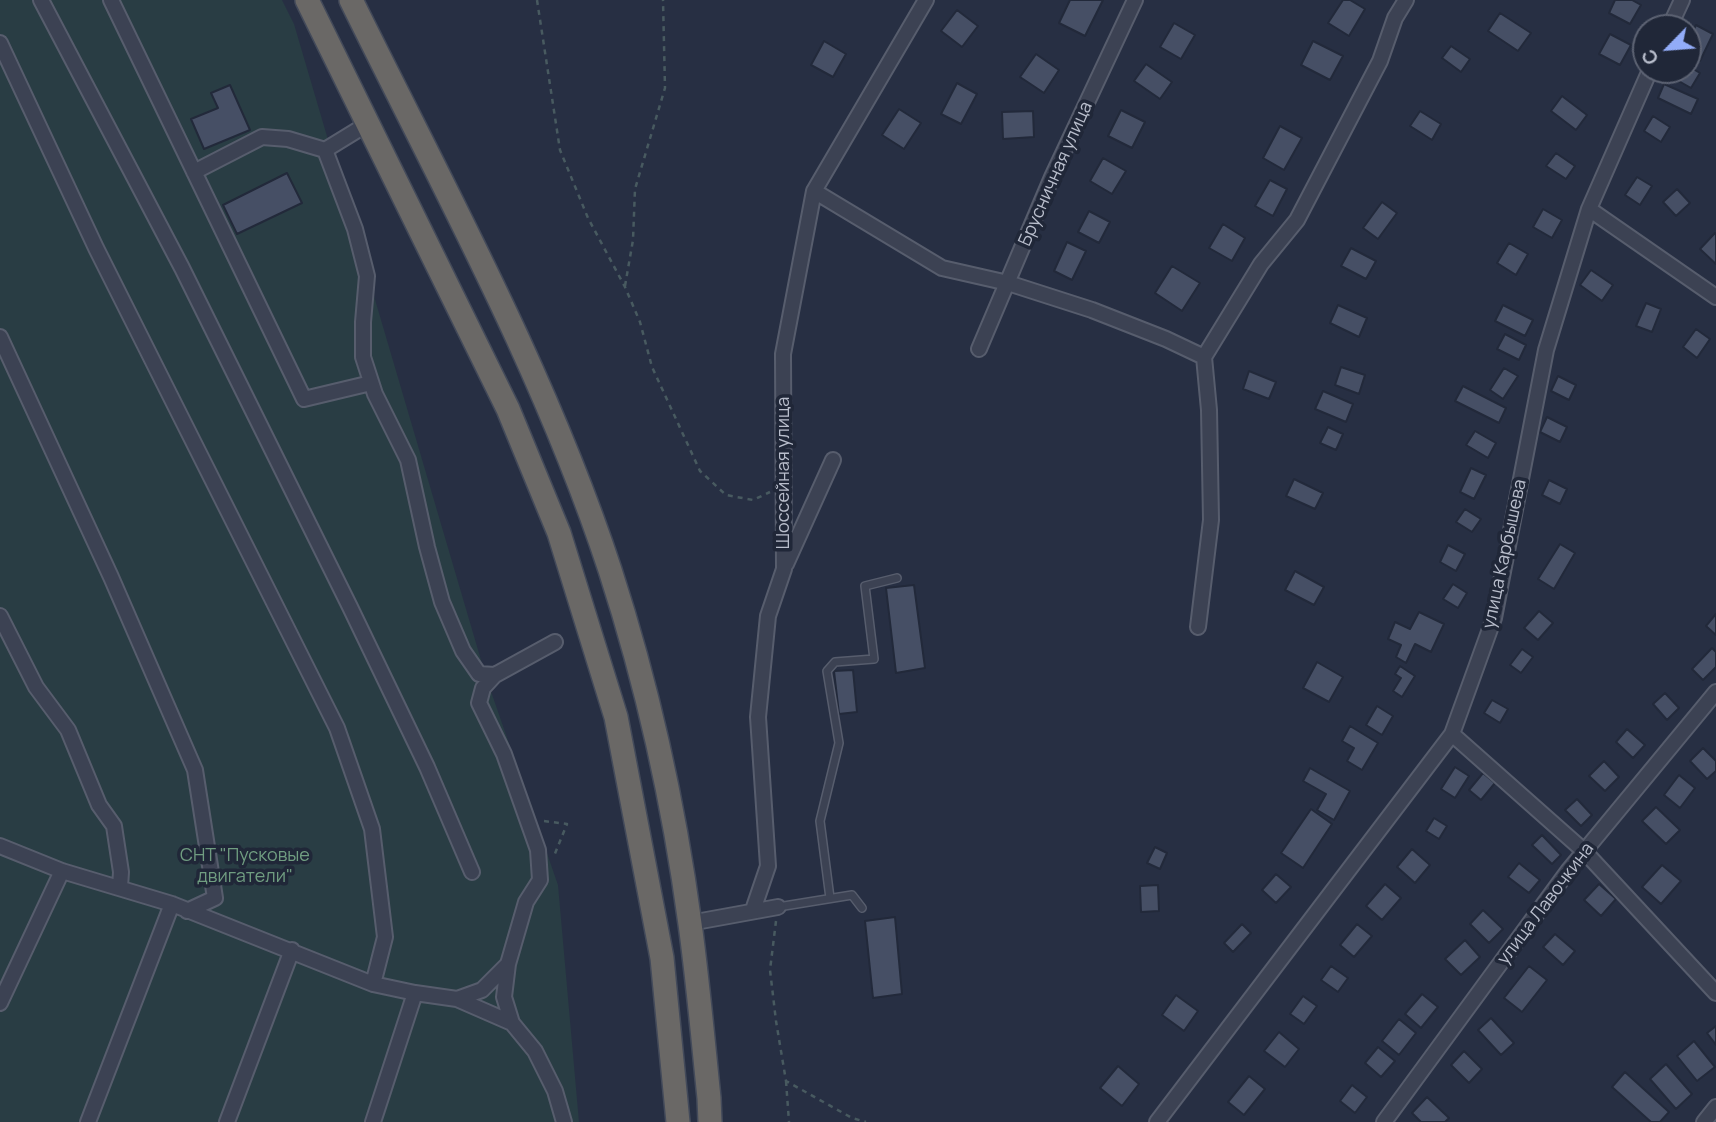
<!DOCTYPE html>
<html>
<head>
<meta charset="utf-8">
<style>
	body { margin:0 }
	#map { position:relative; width:1716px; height:1122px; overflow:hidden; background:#272f43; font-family:Manrope,sans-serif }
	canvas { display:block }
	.north { position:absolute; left:1632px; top:14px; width:70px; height:70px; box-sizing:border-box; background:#202738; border:2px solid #5d6373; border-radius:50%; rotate:245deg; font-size:19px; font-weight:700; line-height:28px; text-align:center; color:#b9becc }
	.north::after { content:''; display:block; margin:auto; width:24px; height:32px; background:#92acf8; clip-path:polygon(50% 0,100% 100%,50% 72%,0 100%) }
</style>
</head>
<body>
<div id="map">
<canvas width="1716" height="1122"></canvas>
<div class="north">С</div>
</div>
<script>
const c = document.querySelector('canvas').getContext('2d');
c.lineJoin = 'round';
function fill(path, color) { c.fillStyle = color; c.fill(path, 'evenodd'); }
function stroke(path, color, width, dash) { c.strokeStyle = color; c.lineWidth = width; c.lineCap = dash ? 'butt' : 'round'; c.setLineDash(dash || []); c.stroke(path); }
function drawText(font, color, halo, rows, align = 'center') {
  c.font = font + ' Manrope,sans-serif'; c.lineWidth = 7; c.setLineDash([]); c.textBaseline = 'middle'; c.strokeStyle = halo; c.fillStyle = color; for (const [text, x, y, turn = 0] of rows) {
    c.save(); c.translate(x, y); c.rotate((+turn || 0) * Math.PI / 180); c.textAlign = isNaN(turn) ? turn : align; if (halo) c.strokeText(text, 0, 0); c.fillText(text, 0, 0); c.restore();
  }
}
const green = new Path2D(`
	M0 0H282L294 24 486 677 558 885 579 1122H0Z`);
const building = new Path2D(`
	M1070 0H1103L1085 36 1059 23Z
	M1343 0H1350L1365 9 1349 36 1328 23Z
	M1615 0H1632L1641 5 1630 24 1609 13Z
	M957 10 978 26 962 47 941 31Z
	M1500 13 1531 33 1518 51 1488 31Z
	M1174 23 1195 35 1181 59 1160 47Z
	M1696 25 1713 34 1700 61 1688 56V42Z
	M1610 34 1631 45 1620 65 1599 54Z
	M824 41 846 54 833 77 811 65Z
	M1313 41 1343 56 1330 80 1301 65Z
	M1451 46 1470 59 1461 72 1442 58Z
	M1036 54 1059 70 1044 93 1020 77Z
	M1146 64 1172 82 1160 99 1134 81Z
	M1688 66 1700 73 1691 88 1668 75 1671 70H1688Z
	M957 83 977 94 961 124 941 114Z
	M1664 84 1698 99 1691 114 1658 98Z
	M230 85 250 130 204 149 191 119 218 108 211 93Z
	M1562 96 1587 115 1576 130 1551 111Z
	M899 109 921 123 904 149 882 135Z
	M1121 110 1145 122 1132 148 1108 136Z
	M1033 111 1034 137 1003 139 1002 112Z
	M1420 111 1441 124 1432 140 1410 126Z
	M1653 116 1670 127 1661 142 1644 131Z
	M1280 126 1302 138 1284 170 1263 158Z
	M1556 153 1575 166 1566 179 1546 166Z
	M1103 158 1126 171 1112 194 1090 181Z
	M287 173 302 203 237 234 223 205Z
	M1637 177 1652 186 1640 205 1625 195Z
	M1270 180 1287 189 1273 216 1255 206Z
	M1677 189 1690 203 1676 216 1663 202Z
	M1382 202 1397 213 1378 239 1363 228Z
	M1543 209 1562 220 1552 238 1533 227Z
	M1089 211 1110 222 1099 243 1078 232Z
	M1223 224 1245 238 1232 261 1209 248Z
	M1715 233 1716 234V264L1700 249Z
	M1067 242 1086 251 1072 280 1054 271Z
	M1509 243 1528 254 1516 275 1497 263Z
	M1351 248 1376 261 1366 279 1341 266Z
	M1172 266 1200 283 1182 311 1155 293Z
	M1591 270 1613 285 1602 301 1580 285Z
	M1646 303 1661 309 1652 332 1636 326Z
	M1338 305 1367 318 1359 337 1330 323Z
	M1503 305 1533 320 1525 336 1495 321Z
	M1696 329 1710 339 1697 358 1683 347Z
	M1505 334 1526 345 1519 360 1497 349Z
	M1341 367 1365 375 1359 394 1335 385Z
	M1504 368 1518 376 1503 399 1490 390Z
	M1249 371 1276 382 1269 399 1243 389Z
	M1558 376 1576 385 1569 400 1551 391Z
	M1463 386 1506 408 1499 423 1455 401Z
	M1323 391 1353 404 1346 422 1315 409Z
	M1547 417 1567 427 1560 442 1540 432Z
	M1328 427 1343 434 1336 450 1320 443Z
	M1475 431 1496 443 1488 458 1466 445Z
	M1471 468 1486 475 1474 499 1460 492Z
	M1294 479 1323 493 1315 509 1286 496Z
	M1549 480 1567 489 1560 504 1542 495Z
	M1465 509 1481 519 1472 532 1456 522Z
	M1560 544 1575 553 1554 589 1538 579Z
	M1448 545 1465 554 1456 571 1440 562Z
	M1295 571 1324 587 1314 605 1285 590Z
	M1453 584 1467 593 1458 608 1443 599Z
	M914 585 925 668 896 673 886 588Z
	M1539 611 1553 623 1538 640 1524 628Z
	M1419 612 1444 624 1431 652 1415 644 1406 663 1396 657 1401 645 1388 639 1395 622 1410 629Z
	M1716 614V635L1706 626Z
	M1712 648 1716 652V667L1703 680 1692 669Z
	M1522 649 1533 657 1521 673 1510 665Z
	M1317 662 1343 677 1329 702 1303 688Z
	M1400 666 1415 676 1402 697 1393 691 1401 678 1395 674Z
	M853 670 857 712 839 714 834 671Z
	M1665 693 1679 708 1667 720 1653 704Z
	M1492 700 1508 709 1500 723 1484 713Z
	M1377 706 1393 716 1382 735 1366 725Z
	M1350 726 1378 743 1362 770 1347 761 1354 748 1342 741Z
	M1627 729 1645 745 1633 758 1616 742Z
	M1703 748 1716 761V771L1707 779 1690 761Z
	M1604 761 1619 777 1605 791 1589 776Z
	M1455 767 1469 776 1455 798 1441 789Z
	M1310 768 1350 791 1334 820 1317 810 1326 794 1303 781Z
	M1483 773 1495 783 1481 800 1469 790Z
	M1679 775 1695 788 1680 808 1664 795Z
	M1577 799 1592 815 1581 826 1565 810Z
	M1656 807 1680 830 1666 844 1642 821Z
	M1311 809 1332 824 1303 868 1281 853Z
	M1434 818 1447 826 1439 839 1426 831Z
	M1542 835 1561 855 1552 864 1532 845Z
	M1155 847 1167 853 1160 869 1147 863Z
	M1412 849 1430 865 1415 883 1397 867Z
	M1519 863 1540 880 1529 893 1508 877Z
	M1662 865 1681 881 1661 904 1642 887Z
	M1276 874 1291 887 1276 903 1262 890Z
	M1385 884 1401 898 1382 920 1366 906Z
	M1599 884 1616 899 1601 916 1584 900Z
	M1158 885 1159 911 1141 912 1140 886Z
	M1483 910 1503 929 1489 943 1470 924Z
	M895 917 902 994 873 998 865 921Z
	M1242 924 1251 933 1233 952 1224 943Z
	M1357 924 1372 936 1354 957 1340 945Z
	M1555 934 1575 951 1563 965 1543 947Z
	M1465 940 1480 957 1461 975 1445 959Z
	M1331 966 1348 978 1338 992 1321 980Z
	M1529 966 1547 980 1522 1012 1504 998Z
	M1422 994 1438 1007 1421 1028 1405 1014Z
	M1176 995 1198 1011 1184 1031 1162 1015Z
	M1303 996 1317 1006 1304 1024 1290 1014Z
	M1491 1018 1514 1043 1501 1055 1478 1030Z
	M1399 1019 1416 1033 1399 1055 1382 1041Z
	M1716 1026V1045L1707 1033Z
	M1279 1032 1299 1049 1285 1067 1264 1051Z
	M1694 1041 1715 1067 1697 1081 1677 1056Z
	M1378 1047 1395 1061 1381 1077 1365 1063Z
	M1464 1051 1482 1069 1469 1083 1451 1065Z
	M1666 1064 1692 1094 1676 1109 1650 1079Z
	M1118 1066 1139 1084 1122 1106 1100 1088Z
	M1625 1072 1669 1112 1660 1122H1651L1612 1087Z
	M1249 1076 1265 1089 1244 1115 1228 1102Z
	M1352 1085 1367 1097 1355 1113 1340 1101Z
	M1427 1097 1449 1118 1445 1122H1421L1412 1113Z`);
const path = new Path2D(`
	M537 0 560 150 588 218 625 287 640 322 652 367 700 471 726 495 753 500 770 492
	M625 286 633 240 635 189 665 88 663 0
	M544 821 567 824 554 856
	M776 921 770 970 776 1021 786 1081 852 1118 866 1122
	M786 1081 789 1122`);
const service = new Path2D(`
	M830 898 820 821 839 743 827 671 835 662 874 659 865 586 897 578
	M778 907 852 895 862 908`);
const minor = new Path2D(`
	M41 0 182 268 350 607 427 767 472 872
	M111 0 304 399 371 383
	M1669 28 1682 0
	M0 43 96 248 337 728 372 829 385 937 373 984
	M369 123 325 150 355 229 367 276 363 322V357L375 394 408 460 427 547 442 602 463 651 479 674 495 675
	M194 172 262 137 288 139 325 150
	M814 191 942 268 1008 283 1092 310 1166 339 1204 357 1261 264 1297 220 1380 61 1395 18 1406 0
	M1589 209 1716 297
	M0 337 111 577 195 770 215 898 187 911
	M979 349 1052 177 1135 0
	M786 564 833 460
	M0 616 36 687 68 730 99 805 114 826 121 872 120 887
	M1198 627 1211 520 1209 410 1204 357
	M1452 734 1584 851 1716 993
	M0 846 62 871 172 904 373 984 415 993
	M753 910 768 866 758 717 768 616 784 569 783 354 814 191 926 0
	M690 923 778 907
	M457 999 482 990 508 964
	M0 1003 62 871
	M512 1023 504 997 508 964 526 902 540 880 538 850 504 754 479 703 483 688 495 675 555 642
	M88 1122 172 904
	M227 1122 292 950
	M373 1122 415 993 457 999 512 1023 535 1051 555 1091 564 1122
	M1157 1122 1452 734 1494 618 1546 350 1589 209 1650 70
	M1384 1122 1568 871 1716 692
	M1704 1122 1716 1107`);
const trunk = new Path2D(`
	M307 0 508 409 559 533 616 717 662 958 678 1122
	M351 0C443 187 545 372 610 570 647 684 674 805 690 924 698 982 703 1040 709 1098L710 1122`);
const streetNames = [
	["Брусничная улица",1056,174,-66],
	["Шоссейная улица",784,473,-90],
	["улица Карбышева",1505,554,-78],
	["улица Лавочкина",1546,904,-53]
];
const parkNames = [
	["СНТ \"Пусковые",245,856],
	["двигатели\"",245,877]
];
fill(green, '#293d44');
fill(building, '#464f65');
stroke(building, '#22293a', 2);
stroke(service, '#575d6d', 10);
stroke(minor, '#575d6d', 18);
stroke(trunk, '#434a5a', 26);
stroke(path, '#485a60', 2.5, [5, 5]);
stroke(service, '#3c4253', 7);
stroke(minor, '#3c4253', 14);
stroke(trunk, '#6a6866', 23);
drawText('18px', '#b9becc', '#202738', streetNames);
drawText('18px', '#709d81', '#202738', parkNames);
</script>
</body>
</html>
